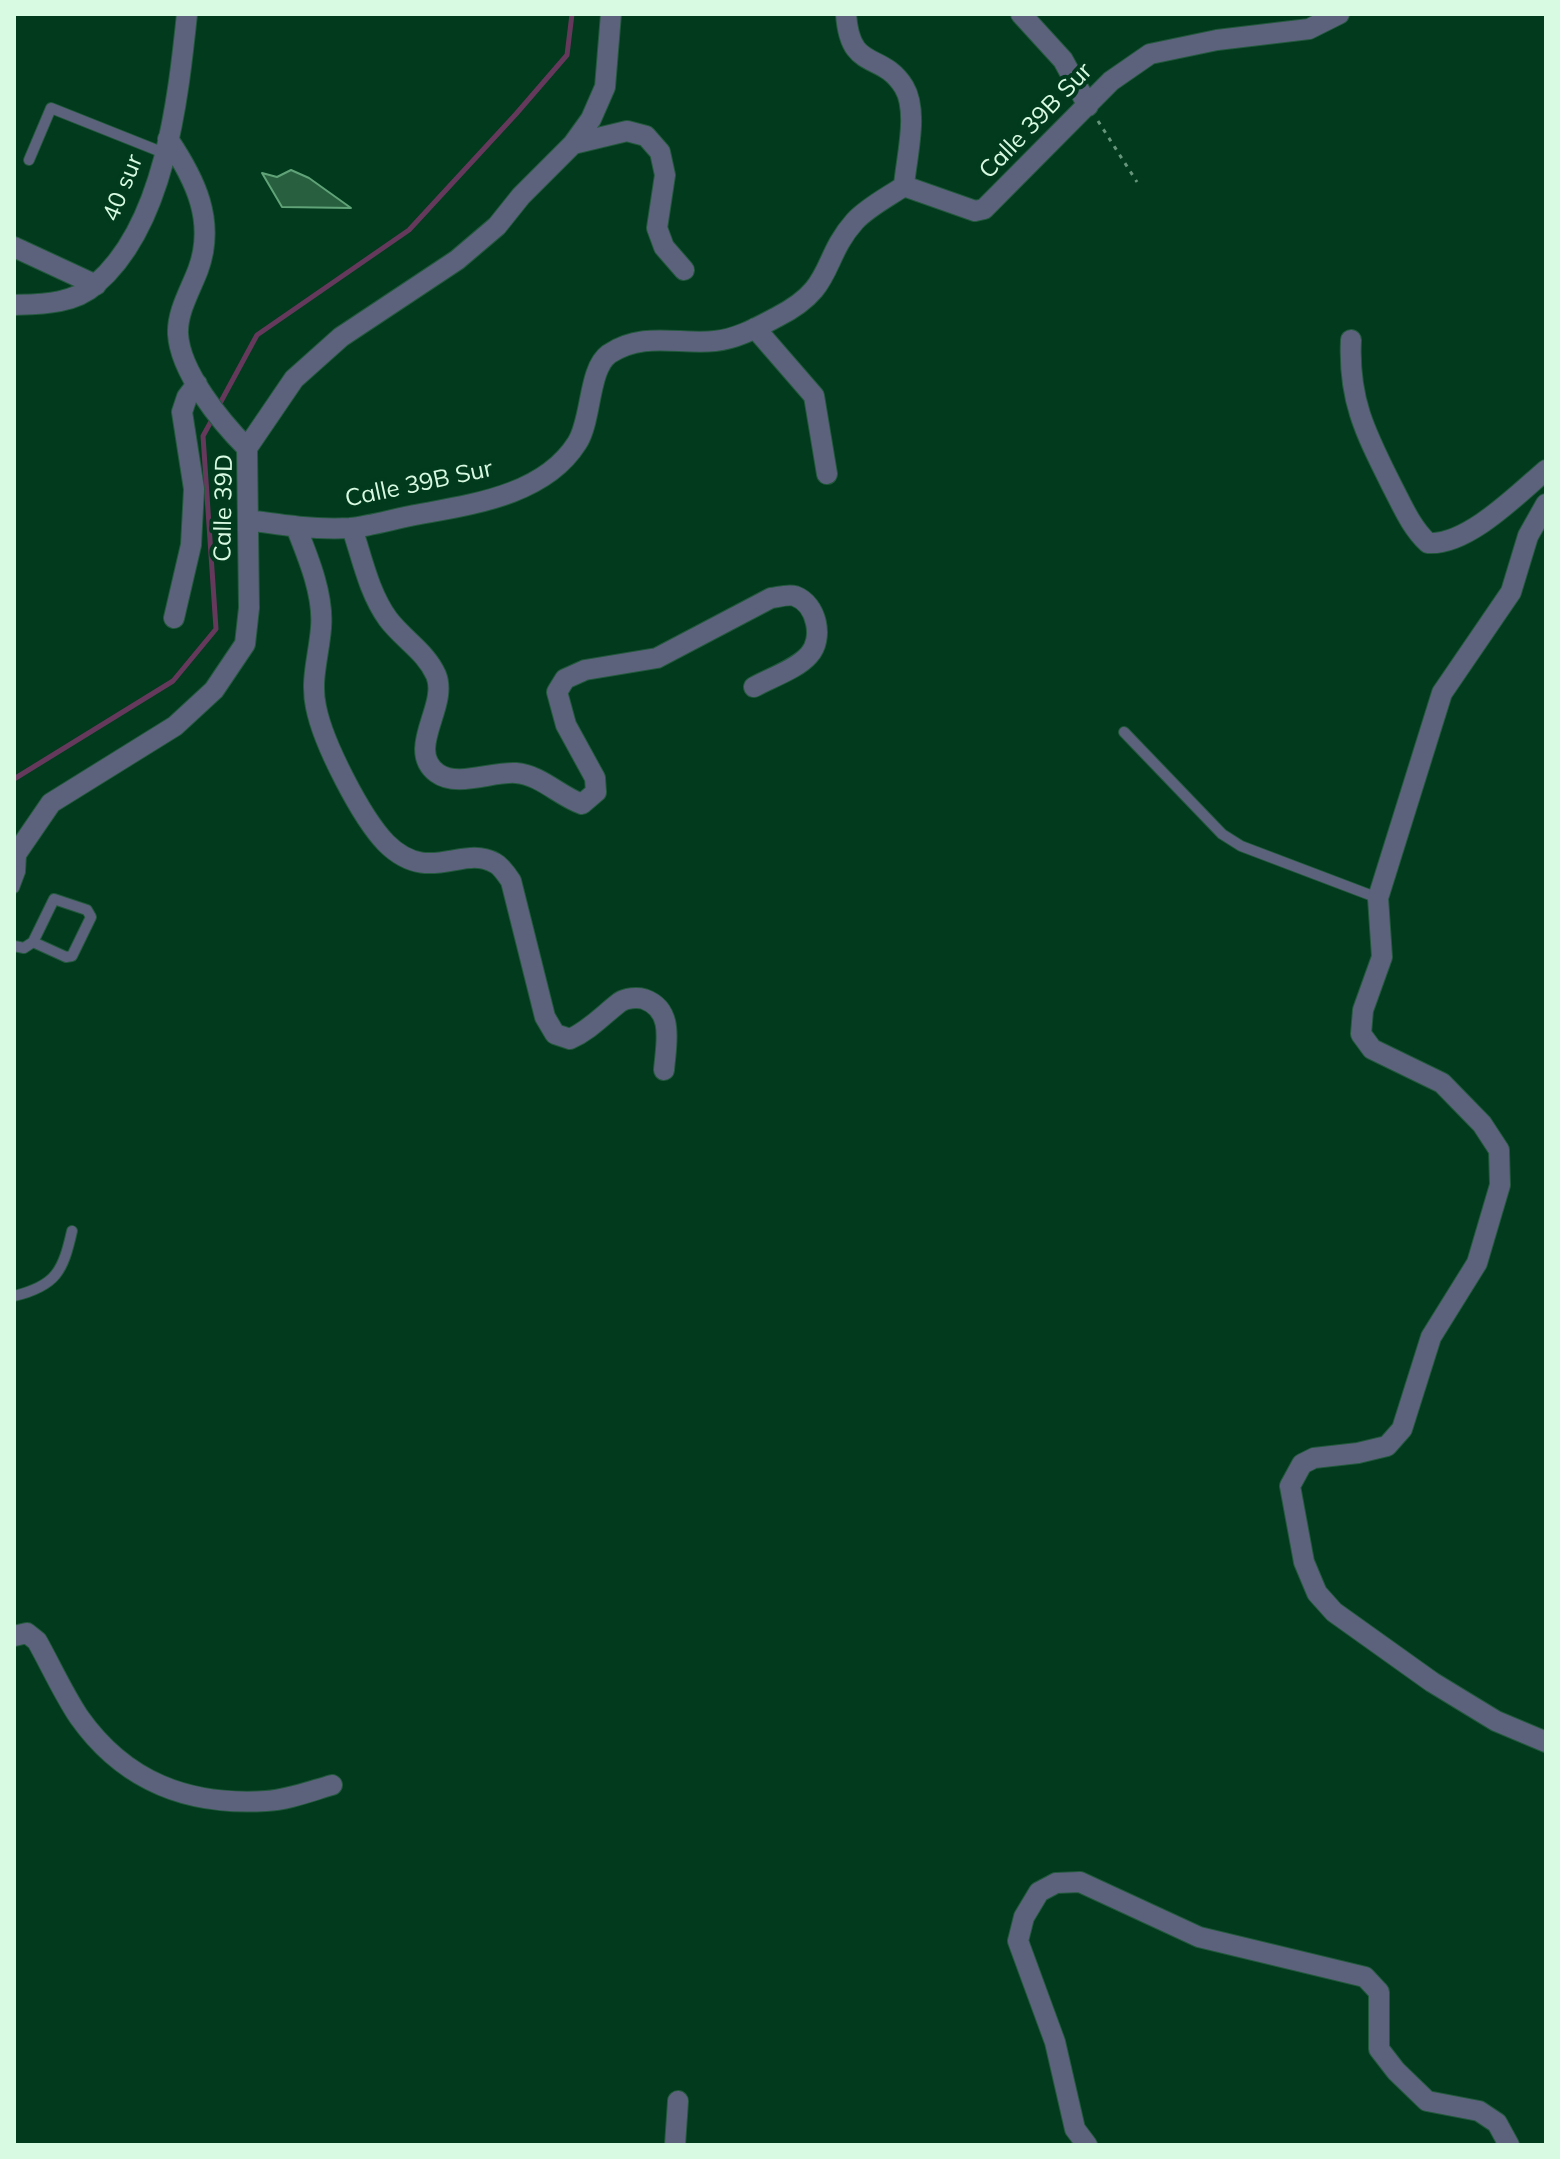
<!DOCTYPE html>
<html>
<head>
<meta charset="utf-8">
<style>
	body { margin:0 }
	#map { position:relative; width:1560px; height:2159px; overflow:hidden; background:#013a1d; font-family:Mulish,sans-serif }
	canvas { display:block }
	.frame { position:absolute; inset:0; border:16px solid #d8fae2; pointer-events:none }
</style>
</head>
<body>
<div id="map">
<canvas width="1560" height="2159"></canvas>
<div class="frame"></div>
</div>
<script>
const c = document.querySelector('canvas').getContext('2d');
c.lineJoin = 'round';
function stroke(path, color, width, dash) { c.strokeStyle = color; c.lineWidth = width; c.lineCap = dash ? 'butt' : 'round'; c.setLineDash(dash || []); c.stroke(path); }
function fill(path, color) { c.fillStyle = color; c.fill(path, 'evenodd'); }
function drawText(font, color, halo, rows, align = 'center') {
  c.font = font + ' Mulish,sans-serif'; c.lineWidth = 8; c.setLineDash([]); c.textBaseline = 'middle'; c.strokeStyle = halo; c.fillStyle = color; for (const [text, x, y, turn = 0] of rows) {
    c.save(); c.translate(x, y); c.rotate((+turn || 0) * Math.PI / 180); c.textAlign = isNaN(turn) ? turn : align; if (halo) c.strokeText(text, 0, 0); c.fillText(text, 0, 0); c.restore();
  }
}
const stream = new Path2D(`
	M218 407 257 335 409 230 516 114 567 55 572 14
	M14 779 173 681 216 629 203 436 214 416`);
const building = new Path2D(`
	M291 170 309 178 351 208 282 207 262 173 277 177Z`);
const path = new Path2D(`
	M1098 121 1137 182`);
const service = new Path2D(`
	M29 160 51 108 164 153
	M1124 732 1222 834 1241 846 1378 898
	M14 888 20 872 21 854
	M14 946 24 948 33 942 66 957 72 956 91 917 87 910 54 899 33 942
	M14 1296C56 1286 63 1271 72 1231`);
const minor = new Path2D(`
	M846 14C850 73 881 50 904 87 919 112 906 159 904 186
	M1021 14 1063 60 1088 106
	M168 139C195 179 216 221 198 270 190 291 177 312 178 334 180 372 221 422 247 448
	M573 144 627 131 646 136 660 152 665 175 657 228 664 247 684 270
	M14 247 96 285
	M14 305C42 304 74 304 96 284 165 225 178 99 187 14
	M755 328 814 396 827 474
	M1351 340C1348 400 1366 434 1392 486 1403 507 1411 527 1428 543 1467 546 1518 494 1546 470
	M1546 504 1528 536 1511 592 1442 693 1378 898 1382 957 1363 1010 1361 1034 1372 1049 1442 1083 1482 1124 1499 1150 1500 1185 1477 1263 1431 1337 1402 1429 1387 1446 1358 1453 1314 1458 1302 1464 1290 1486 1304 1562 1317 1593 1334 1612 1432 1682 1496 1721 1546 1742
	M248 520C282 525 316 530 350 528 370 526 390 520 410 516 467 505 543 497 577 443 592 420 588 369 609 354 643 331 679 345 715 341 737 339 758 327 777 317 836 287 820 260 855 221 868 207 888 197 904 186L975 211 984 209 1111 81 1150 54 1217 40 1309 29 1339 14
	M296 527C308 557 324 595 321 628 319 655 310 680 316 707 323 743 361 817 386 843 429 886 462 844 495 863 501 866 507 875 511 881L545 1017 555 1034 570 1039C590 1030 603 1015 620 1002 626 998 637 997 644 999 675 1010 666 1044 664 1070
	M352 528C362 558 369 593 388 619 403 639 426 652 436 675 449 706 405 749 437 773 457 788 493 771 516 773 541 775 559 796 582 804L596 792 595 778 566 725 557 692 565 679 585 670 657 658 771 598C779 597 788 594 795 596 817 604 824 639 809 655 797 669 770 678 754 687
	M174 618 191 545 194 489 182 412 187 397 197 384
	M14 857 51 803 175 726 214 690 245 644 249 608 247 448 294 379 341 337 457 260 497 226 521 196 573 144 591 119 605 87 611 14
	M14 1636 27 1633 37 1641C51 1666 63 1693 79 1717 125 1782 188 1806 266 1801 288 1800 311 1791 332 1785
	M675 2145 678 2101
	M1087 2145 1075 2129 1055 2042 1018 1941 1024 1917 1039 1892 1056 1883 1080 1882 1199 1937 1365 1977 1379 1992V2049L1396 2071 1427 2101 1479 2111 1497 2123 1509 2145`);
const streetNames = [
	["Calle 39B Sur",1036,121,-46],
	["40 sur",123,188,-68],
	["Calle 39B Sur",419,484,-12],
	["Calle 39D",224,508,-89]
];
stroke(stream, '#65395c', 5);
fill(building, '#285f3e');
stroke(building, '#61a378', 2);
stroke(service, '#23593d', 12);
stroke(minor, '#23593d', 22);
stroke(path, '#67957b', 3, [4, 6]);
stroke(service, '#5c627c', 10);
stroke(minor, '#5c627c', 20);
drawText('24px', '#d8fae2', '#013a1d', streetNames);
</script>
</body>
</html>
